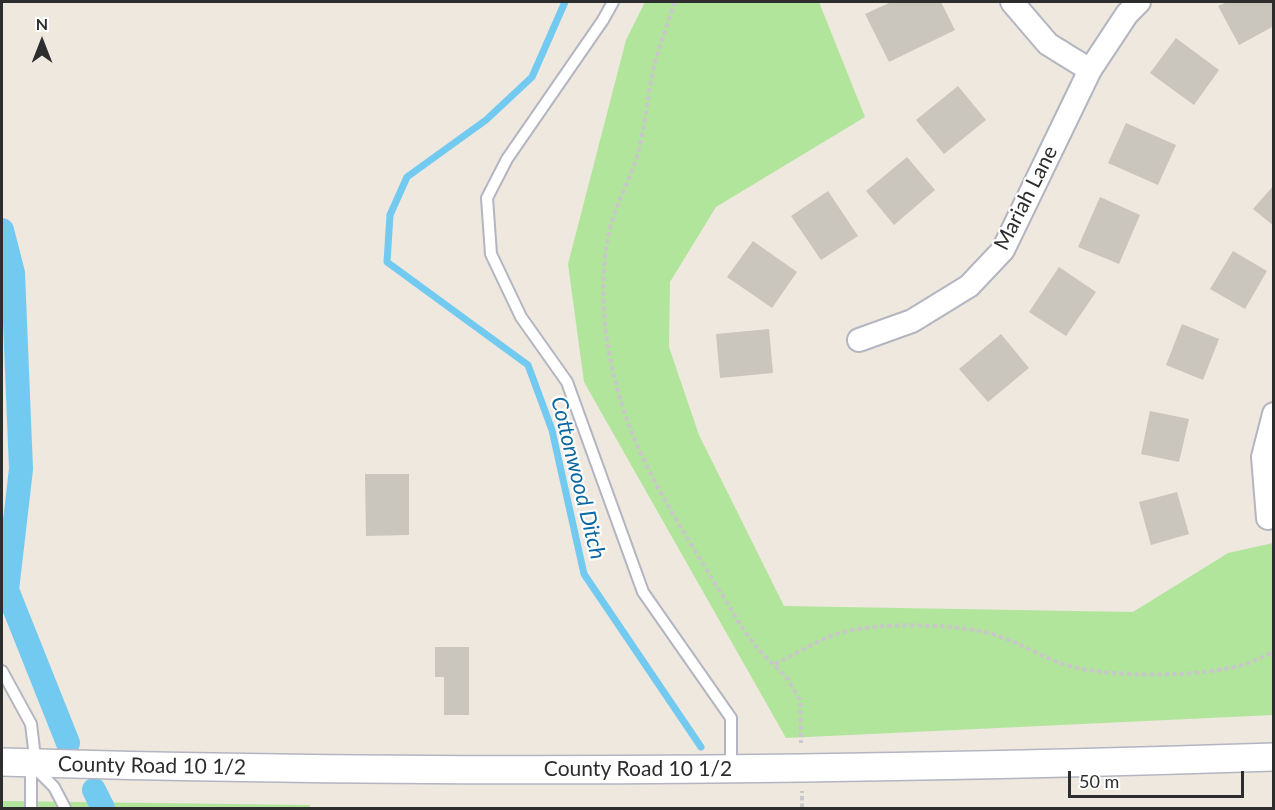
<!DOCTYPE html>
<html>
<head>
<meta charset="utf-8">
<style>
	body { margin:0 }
	#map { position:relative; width:1275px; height:810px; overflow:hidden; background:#eee8df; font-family:Lato,sans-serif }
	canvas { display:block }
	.frame { position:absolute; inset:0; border:3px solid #2d2d2d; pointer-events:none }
	.north { position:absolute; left:12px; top:12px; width:60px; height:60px; -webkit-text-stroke:4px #fff; paint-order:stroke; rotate:0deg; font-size:16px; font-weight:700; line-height:24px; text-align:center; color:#2d2d2d }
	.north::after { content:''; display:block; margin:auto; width:21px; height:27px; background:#2d2d2d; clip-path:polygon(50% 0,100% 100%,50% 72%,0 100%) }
	.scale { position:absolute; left:1068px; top:771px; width:176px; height:27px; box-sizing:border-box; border:3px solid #2d2d2d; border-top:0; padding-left:8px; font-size:18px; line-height:21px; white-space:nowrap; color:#2d2d2d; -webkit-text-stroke:4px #fff; paint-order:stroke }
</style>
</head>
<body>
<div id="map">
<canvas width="1275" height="810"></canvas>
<div class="frame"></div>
<div class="north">N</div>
<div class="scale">50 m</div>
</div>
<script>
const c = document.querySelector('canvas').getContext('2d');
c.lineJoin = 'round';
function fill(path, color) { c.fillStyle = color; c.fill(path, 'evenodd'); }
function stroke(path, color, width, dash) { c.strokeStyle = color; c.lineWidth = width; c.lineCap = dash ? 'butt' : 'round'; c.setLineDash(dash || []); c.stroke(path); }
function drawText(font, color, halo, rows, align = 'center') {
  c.font = font + ' Lato,sans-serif'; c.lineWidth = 4.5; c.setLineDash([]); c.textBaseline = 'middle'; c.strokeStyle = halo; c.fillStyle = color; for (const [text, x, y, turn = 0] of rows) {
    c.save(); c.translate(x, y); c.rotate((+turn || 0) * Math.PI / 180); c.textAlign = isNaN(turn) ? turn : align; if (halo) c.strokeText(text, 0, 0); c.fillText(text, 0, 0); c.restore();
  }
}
const green = new Path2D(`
	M645 2H819L865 117 716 207 670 282 669 347 699 435 784 606 1133 612 1228 553 1273 543V715L786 738 584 382 568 264 626 40Z
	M2 801 310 805V808H2Z`);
const stream = new Path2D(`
	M565 2 532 77 486 120 407 177 390 215 387 262 528 365 552 430 584 574 701 747`);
const canal = new Path2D(`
	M2 230 13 273 21 469 7 590 68 743
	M94 790 103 808`);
const building = new Path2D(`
	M891 2H941L955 30 889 62 865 14Z
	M1227 2H1274V26L1239 45 1218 6Z
	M1176 38 1219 70 1194 105 1150 73Z
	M958 86 986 120 944 154 916 120Z
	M1126 123 1176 145 1158 185 1108 163Z
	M907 157 935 190 894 225 866 191Z
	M1274 185V226L1253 209Z
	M828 191 858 236 821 260 791 216Z
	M1100 197 1140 215 1119 264 1078 247Z
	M753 241 797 272 772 308 727 277Z
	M1233 251 1267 271 1245 309 1210 289Z
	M1059 267 1096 292 1066 336 1029 312Z
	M1182 324 1219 339 1203 380 1166 365Z
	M769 329 773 373 720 378 716 334Z
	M1001 334 1029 368 988 402 959 369Z
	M1150 411 1189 419 1179 462 1141 454Z
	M365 474H409V535L366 536Z
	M1177 492 1189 534 1151 545 1139 502Z
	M435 647H469V715H444V677H435Z`);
const path = new Path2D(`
	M675 2C668 21 661 42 655 62 647 94 646 128 636 160 627 186 613 210 608 237 594 311 612 395 645 462 672 518 708 570 739 623L757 648 787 678 800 700 801 743
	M775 664C796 654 817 640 840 633 879 622 941 624 980 631 1012 638 1032 652 1060 663 1103 679 1205 678 1249 663 1257 660 1266 655 1274 651
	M802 808V791`);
const service = new Path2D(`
	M613 2 603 20 507 159 487 198 491 254 521 317 567 382 643 592 731 718V769
	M2 671 31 724 34 749 31 763V808
	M35 768 54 787 65 808`);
const minor = new Path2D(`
	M1012 2 1048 44 1090 70
	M859 340 912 321 969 286 1003 250 1090 70 1127 14 1139 2
	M1268 518 1263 457 1274 414`);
const tertiary = new Path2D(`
	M2 762C425 775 850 771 1274 757`);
const streetNames = [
	["Mariah Lane",1026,198,-63],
	["County Road 10 1/2",152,766,1],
	["County Road 10 1/2",638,769]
];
const waterNames = [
	["Cottonwood Ditch",578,478,76]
];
fill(green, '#b2e59c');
stroke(stream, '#72caf0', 7);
stroke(canal, '#72caf0', 24);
fill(building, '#cac6bd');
stroke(service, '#b3b5c0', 14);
stroke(minor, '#b3b5c0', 26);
stroke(tertiary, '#b3b5c0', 30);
stroke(path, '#c8c8c8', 4, [4.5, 3]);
stroke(service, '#fff', 10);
stroke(minor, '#fff', 22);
stroke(tertiary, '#fff', 27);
drawText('21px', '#2d2d2d', '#fff', streetNames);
drawText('italic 22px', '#0c68a1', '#fff', waterNames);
</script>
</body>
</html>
